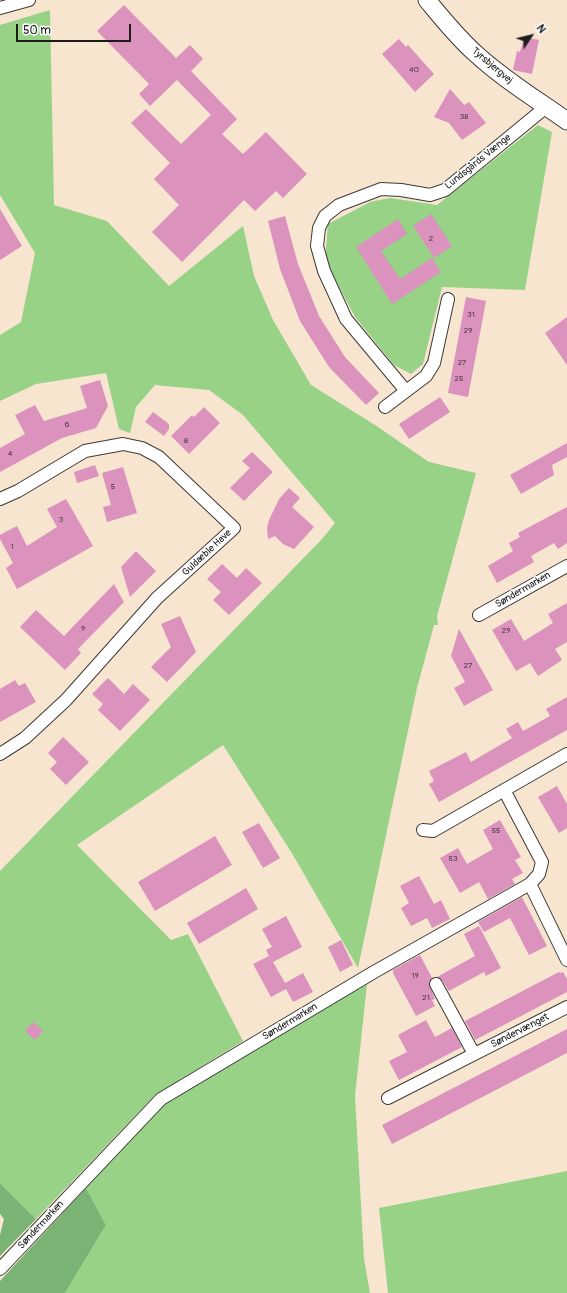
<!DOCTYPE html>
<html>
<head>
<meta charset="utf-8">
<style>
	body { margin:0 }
	#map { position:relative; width:567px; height:1293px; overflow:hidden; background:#f7e5d0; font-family:Pangolin,sans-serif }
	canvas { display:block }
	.north { position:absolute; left:511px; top:16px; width:40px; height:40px; -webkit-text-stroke:3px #fff; paint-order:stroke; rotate:55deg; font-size:11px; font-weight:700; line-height:16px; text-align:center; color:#1c1c1c }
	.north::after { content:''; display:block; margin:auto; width:14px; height:18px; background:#1c1c1c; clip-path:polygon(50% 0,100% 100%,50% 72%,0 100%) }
	.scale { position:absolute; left:16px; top:24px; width:115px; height:18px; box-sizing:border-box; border:2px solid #1c1c1c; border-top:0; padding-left:5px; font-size:12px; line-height:14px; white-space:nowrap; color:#1c1c1c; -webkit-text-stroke:3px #fff; paint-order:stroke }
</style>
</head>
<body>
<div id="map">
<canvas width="567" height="1293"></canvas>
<div class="north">N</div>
<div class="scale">50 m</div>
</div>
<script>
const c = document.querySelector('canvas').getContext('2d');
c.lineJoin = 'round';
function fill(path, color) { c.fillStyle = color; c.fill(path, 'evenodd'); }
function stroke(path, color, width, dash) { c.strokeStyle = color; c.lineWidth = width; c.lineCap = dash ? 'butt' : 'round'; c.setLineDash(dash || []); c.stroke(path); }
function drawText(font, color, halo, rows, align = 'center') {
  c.font = font + ' Pangolin,sans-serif'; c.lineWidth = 3; c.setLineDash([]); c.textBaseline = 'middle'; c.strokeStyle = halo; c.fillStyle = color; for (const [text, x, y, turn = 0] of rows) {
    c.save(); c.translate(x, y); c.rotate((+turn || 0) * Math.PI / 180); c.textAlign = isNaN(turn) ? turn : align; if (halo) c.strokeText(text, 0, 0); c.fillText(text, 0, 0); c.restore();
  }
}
const green = new Path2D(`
	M50 10 54 205 107 221 169 286 243 226 254 276 273 320 311 385 375 425 429 462 476 473 437 616 438 625H434L417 688 358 968 293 855 223 745 77 845 171 940 188 934 243 1041 155 1095 36 1219 0 1183V871L322 539 335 523 243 415 209 390 155 385 136 407 130 433 119 429 106 373 36 384 0 401V335L21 322 35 253 0 195V25Z
	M538 125 552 132 525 290 442 287 423 364 411 374 394 365 355 317 325 260 328 224 370 202 390 198 437 205Z
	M367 984 355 1096 364 1259 370 1293H65L106 1225 86 1188 166 1100Z
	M567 1171V1293H388L379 1208Z`);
const forest = new Path2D(`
	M0 1183 36 1219 0 1256V1235L4 1219 0 1214Z
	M86 1188 106 1225 65 1293H0V1281Z`);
const building = new Path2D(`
	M124 5 176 58 190 45 203 59 191 71 237 119 222 134 243 154 266 132 307 174 283 198 276 191 255 211 244 200 182 262 152 232 179 205 154 179 170 163 131 123 146 109 181 144 211 115 177 80 150 106 139 94 149 84 97 31Z
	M524 37 539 40 532 74 513 70 517 51 520 52Z
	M399 39 406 47 408 45 434 74 415 92 382 54Z
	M450 89 464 105 469 102 486 123 462 140 449 123 434 117Z
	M0 209 22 246 0 260Z
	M431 214 452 246 434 258 413 226Z
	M285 216 298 264 319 316 345 357 379 393 366 405 329 367 300 321 280 269 268 221Z
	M398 219 407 234 381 251 400 279 432 258 441 272 392 304 356 247Z
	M466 297 486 301 468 397 448 393Z
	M567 317V365L545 333Z
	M100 380 108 406 96 428 62 438 0 472V448L25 434 15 415 35 405 44 421 87 408 80 386Z
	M440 397 450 412 409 439 399 424Z
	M204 407 220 423 189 454 171 436 192 415 194 417Z
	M153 412 169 424V429L164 436 145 422Z
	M567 443V457L552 465 554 475 521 494 510 475Z
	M252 452 273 472 244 501 230 488 250 468 242 461Z
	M95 465 99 476 77 483 74 472Z
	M123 467 137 513 107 522 103 507 111 505 102 473Z
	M289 488 300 498 292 507 314 527 294 549 283 544 275 536 268 539 267 528 269 520 279 499Z
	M66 499 93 546 17 589 6 568 13 563 0 539V535L17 526 27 546 57 527 47 509Z
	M567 507V543L558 549 554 543 531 556 534 562 497 583 488 566 513 551 509 543 520 537 518 533Z
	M136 551 156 571 130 597 121 567Z
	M222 564 237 578 246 568 262 583 229 615 213 600 221 592 207 579Z
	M114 584 124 602 78 649 81 653 65 670 20 627 36 610 64 636Z
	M567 603V642L555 649 562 660 538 676 530 663 516 671 492 630 511 619 524 641 553 623 548 614Z
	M180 616 196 652 167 682 151 667 171 647 161 624Z
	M459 629 493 690 464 706 454 688 465 682 451 656Z
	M108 678 124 694 133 684 150 700 120 731 98 710 103 704 92 694Z
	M15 680 19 686 25 683 36 702 0 722V689Z
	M567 697V730L439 802 429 784 434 781 429 771 466 752 471 762 512 738 506 729 518 722 523 731 550 716 546 709Z
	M63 737 89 762 66 785 50 769 57 762 48 753Z
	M557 786 567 804V828L559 833 538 797Z
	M500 820 521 857 515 860 523 873 512 879 515 884 488 899 479 882 460 893 440 858 458 848 467 864 493 849 483 830Z
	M259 823 280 858 263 868 242 832Z
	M215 836 232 865 155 911 138 882Z
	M419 876 434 904 441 900 450 919 432 928 427 918 411 926 401 908 409 903 400 886Z
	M246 888 258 909 199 944 187 923Z
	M522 897 547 946 529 955 510 918 484 932 478 922Z
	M286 916 302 947 273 962 285 983 303 973 313 992 293 1002 286 989 271 997 253 964 269 956 266 950 272 947 262 929Z
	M479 926 501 968 486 976 484 972 449 991 442 980 437 977 475 956 464 934Z
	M341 940 353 965 340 972 328 947Z
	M420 955 432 978 429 984 435 999 432 1000 435 1006 416 1016 393 973V970Z
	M559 972 560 973 563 972 567 979V992L475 1040 465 1021Z
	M426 1020 435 1037 452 1028 462 1047 399 1080 389 1061 407 1052 398 1035Z
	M33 1022 43 1031 35 1040 25 1031Z
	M567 1029V1053L392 1144 382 1125Z`);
const street = new Path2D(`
	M0 8 29 0
	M406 391 346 319 324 271 317 246 319 228 325 216 339 205 381 189 401 190 430 195 445 190 546 107
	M385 407 426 376 434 363 448 299
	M0 499 18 491 85 451 123 444 142 448 159 457 234 528 157 598 66 700 25 738 0 754
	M479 615 567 566
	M423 830 433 831 567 754
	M530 884 567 960
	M436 984 474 1054
	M388 1098 567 1007
	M0 1269 161 1099 374 972 530 884 539 874 542 862 504 790`);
const secondary = new Path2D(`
	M427 0C442 18 457 37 475 53 503 79 536 99 567 121`);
const numberNames = [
	["40",414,70],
	["38",464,117],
	["2",431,239],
	["31",471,315],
	["29",468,331],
	["27",462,363],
	["25",459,379],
	["6",67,425],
	["8",186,441],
	["4",10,454],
	["5",113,487],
	["3",61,520],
	["1",12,547],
	["9",83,629],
	["29",506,631],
	["27",468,666],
	["55",496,831],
	["53",453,859],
	["19",415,976],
	["21",426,998]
];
const streetNames = [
	["Tyrsbjergvej",492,66,40],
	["Lundsgårds Vænge",478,162,-39],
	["Guldæble Have",207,553,-43],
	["Søndermarken",523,590,-30],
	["Søndermarken",290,1022,-31],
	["Søndervænget",520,1031,-27],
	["Søndermarken",41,1225,-47]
];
fill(green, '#97d287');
fill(forest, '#79b474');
fill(building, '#db92bc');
stroke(street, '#3d3a37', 14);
stroke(secondary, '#3d3a37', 19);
stroke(street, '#fff', 12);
stroke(secondary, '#fff', 17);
drawText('8px', '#4c3a44', null, numberNames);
drawText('10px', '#1c1c1c', '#fff', streetNames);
</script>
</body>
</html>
